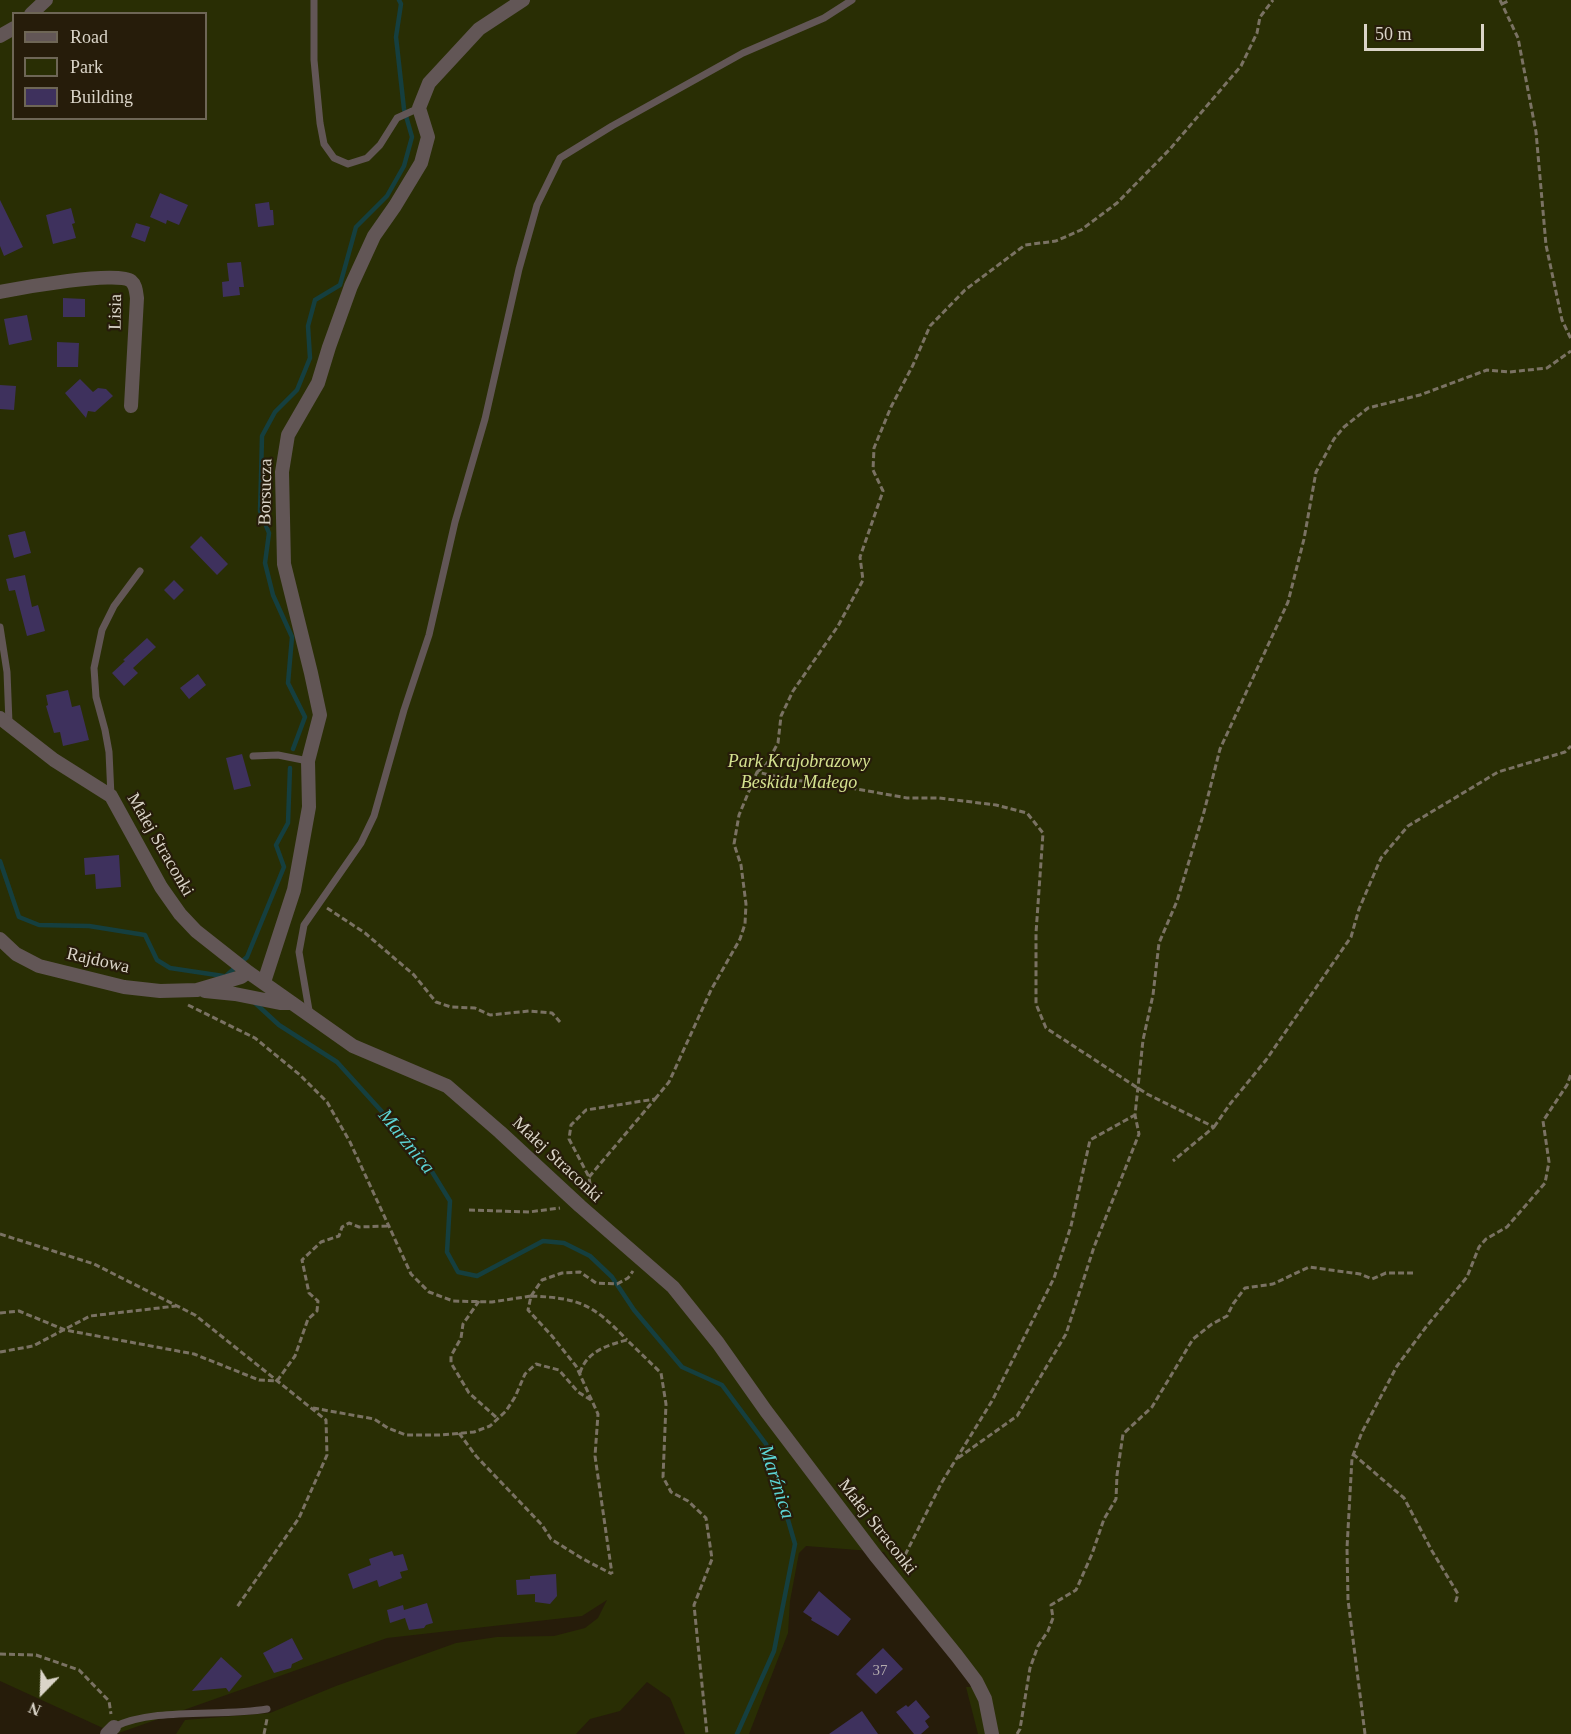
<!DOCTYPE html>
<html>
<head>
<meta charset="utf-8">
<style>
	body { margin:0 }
	#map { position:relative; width:1571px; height:1734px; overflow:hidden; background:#261c0a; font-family:Georgia,serif }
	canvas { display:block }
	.legend { position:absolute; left:12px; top:12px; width:195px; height:108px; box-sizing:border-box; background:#261c0a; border:2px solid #6e6656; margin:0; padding:8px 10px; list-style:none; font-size:18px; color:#dad4c8 }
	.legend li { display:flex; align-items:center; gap:12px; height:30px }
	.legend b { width:30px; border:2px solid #6e6656 }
	.north { position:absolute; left:12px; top:1662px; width:60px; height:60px; -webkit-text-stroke:4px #261c0a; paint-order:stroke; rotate:203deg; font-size:16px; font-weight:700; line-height:24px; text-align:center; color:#dad4c8 }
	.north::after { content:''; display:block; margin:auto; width:21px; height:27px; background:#dad4c8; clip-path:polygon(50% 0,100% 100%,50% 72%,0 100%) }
	.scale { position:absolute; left:1364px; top:24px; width:120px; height:27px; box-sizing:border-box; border:3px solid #dad4c8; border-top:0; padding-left:8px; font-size:18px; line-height:21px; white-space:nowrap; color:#dad4c8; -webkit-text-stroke:4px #261c0a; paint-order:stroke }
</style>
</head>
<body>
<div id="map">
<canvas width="1571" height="1734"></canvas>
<ul class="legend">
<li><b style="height:8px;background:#625656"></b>Road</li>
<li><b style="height:16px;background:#292e04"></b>Park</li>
<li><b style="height:16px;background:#3e315d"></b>Building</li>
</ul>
<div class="north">N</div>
<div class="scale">50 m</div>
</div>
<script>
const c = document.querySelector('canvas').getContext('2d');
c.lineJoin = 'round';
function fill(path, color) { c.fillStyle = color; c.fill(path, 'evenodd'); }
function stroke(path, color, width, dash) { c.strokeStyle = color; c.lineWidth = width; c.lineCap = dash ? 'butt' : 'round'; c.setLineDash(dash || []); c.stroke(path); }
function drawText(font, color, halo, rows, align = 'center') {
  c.font = font + ' Georgia,serif'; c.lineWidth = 4.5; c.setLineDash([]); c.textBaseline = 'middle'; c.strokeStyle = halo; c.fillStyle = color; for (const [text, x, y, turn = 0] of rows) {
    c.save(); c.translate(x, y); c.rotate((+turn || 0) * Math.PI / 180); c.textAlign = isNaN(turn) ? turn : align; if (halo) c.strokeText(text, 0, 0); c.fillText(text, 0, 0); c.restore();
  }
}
const green = new Path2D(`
	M0 0H1571V1734H998L996 1722 884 1552 806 1546 799 1553 790 1601 788 1633 749 1734H685L670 1698 647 1682 620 1711 590 1719 576 1734H176L185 1720 270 1713 336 1686 456 1643 497 1637 554 1636 585 1628 598 1618 607 1600 582 1616 387 1638 116 1734 0 1681ZM14 14H206V118H14Z
	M966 1687H973L980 1700 987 1734H978Z`);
const stream = new Path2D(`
	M293 749 305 717 288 683 292 637 273 595 265 563 269 533 260 511 261 477 262 436 275 412 297 390 310 358 308 326 315 300 340 285 356 227 387 196 404 166 412 137 404 109 396 37 401 4 399 0
	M0 861 19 917 39 925 89 926 145 935 157 960 170 968 230 977
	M227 975 247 957 284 867 276 845 288 823 290 768
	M254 1002 279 1025 337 1062 423 1157 450 1201 447 1252 458 1272 477 1276 543 1241 564 1243 590 1256 612 1277 634 1310 682 1367 722 1385 766 1444 795 1544 774 1651 737 1734`);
const building = new Path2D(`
	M160 193 188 205 179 225 167 220 166 224 150 217Z
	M0 200 23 247 4 256 0 246Z
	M269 202 270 210H273L274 225 258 227 255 204Z
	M71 208 75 223 72 224 76 238 53 244 46 215Z
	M136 223 150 227 145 242 131 237Z
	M241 262 244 287H239L240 295 223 297 222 282 229 281 227 263Z
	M63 298 85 299V317H63Z
	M27 315 32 340 9 345 4 319Z
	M57 342 79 343 78 367H57Z
	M80 379 93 392 98 388 106 389 113 396 95 412 88 411 86 418 65 393Z
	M0 385 16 386 14 410 0 409Z
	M25 531 31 553 14 558 8 535Z
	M201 536 228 564 217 575 190 547Z
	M25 575 32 607 38 605 45 631 27 636 15 590 9 591 6 579Z
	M174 580 184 590 174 600 164 590Z
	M147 638 156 647 133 668 138 673 124 686 112 673 125 661 123 660Z
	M198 674 206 685 189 699 180 688Z
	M68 690 72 707 80 705 89 740 63 746 60 732 54 733 46 706 48 705 46 695Z
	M242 754 251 786 234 790 226 758Z
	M119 855 121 887 96 889 95 874 85 875 84 858Z
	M392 1551 394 1556 403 1554 408 1570 400 1572 402 1578 379 1587 377 1580 353 1589 348 1574 371 1565 369 1559Z
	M556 1574 557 1596 550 1604 535 1602V1594L517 1595 516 1580 530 1579V1576Z
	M819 1591 851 1619 838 1636 811 1620 812 1618 803 1612Z
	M427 1603 433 1623 426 1625 424 1628 409 1630 405 1618 390 1623 387 1610 403 1605 404 1610Z
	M292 1638 303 1659 292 1664 291 1668 274 1673 263 1653Z
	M883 1648 903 1669 876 1694 856 1674Z
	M221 1657 242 1676 229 1692 226 1688 192 1691Z
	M916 1700 930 1717 925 1721 929 1727 921 1734H914L896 1712 906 1705 908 1707Z
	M862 1711 878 1734H829Z`);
const path = new Path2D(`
	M1500 0 1518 38 1536 132 1546 245 1562 320 1571 339
	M1502 4 1510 0
	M757 772 766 765 778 743 781 716 793 691 838 626 863 580 860 557 883 491 873 470 874 448 891 407 913 365 930 326 965 290 1025 245 1056 241 1081 230 1117 203 1170 149 1241 66 1257 33 1260 17 1273 0
	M327 908 365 933 414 975 436 1002 451 1007 475 1008 490 1015 529 1011 552 1013 560 1022
	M188 1005 255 1038 300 1075 327 1102 350 1142 411 1274 429 1292 453 1301 492 1302 531 1296 528 1310 552 1336 576 1366 598 1414 595 1456 612 1574
	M655 1099 669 1082 711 990 740 939 745 924 746 904 741 865 734 844 739 815 757 772 791 780 823 783 907 798H939L996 805 1027 813 1043 833 1036 933V1004L1046 1028 1147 1094 1214 1127 1173 1161
	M1214 1127 1230 1104 1266 1060 1351 937 1359 909 1381 858 1408 826 1498 772 1565 752 1571 746
	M589 1177 655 1099 586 1110 571 1125 569 1139 589 1177 592 1197
	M469 1210 529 1212 560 1208
	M0 1234 94 1264 195 1315 326 1420 327 1455 299 1518 237 1607
	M531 1296 542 1280 562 1273 580 1272 596 1283 617 1284 628 1278 633 1271
	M531 1296C579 1298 593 1304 627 1340
	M479 1301 463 1324 461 1338 451 1356V1363L469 1393 498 1419
	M0 1313 19 1311 65 1330 194 1354 259 1380 277 1381 295 1356 308 1319 317 1311 318 1301 309 1293 302 1260 321 1242 339 1236 342 1227 349 1223 359 1227 388 1226
	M0 1352 33 1346 90 1316 176 1306
	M580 1373C586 1352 607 1345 627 1340L661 1373 666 1404 663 1477 671 1492 688 1501 706 1518 712 1559 694 1605 707 1734
	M313 1408 374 1419 388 1428 406 1435H440L474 1432 490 1426 506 1411 515 1397 525 1374 536 1364 559 1370 578 1392 591 1400
	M459 1433 476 1456 542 1525 551 1539 583 1559 612 1574
	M1353 1454 1404 1498 1432 1551 1458 1594 1455 1604
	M958 1458 1017 1416 1066 1334 1094 1247 1139 1134 1135 1115 1143 1040 1153 995 1159 943 1177 901 1204 812 1220 749 1288 602 1304 539 1316 472 1334 439 1344 427 1368 408 1420 395 1487 370 1509 372 1547 368 1571 351
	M901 1563 942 1482 992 1401 1054 1278 1071 1226 1090 1140 1135 1115
	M0 1654 36 1655 79 1670 109 1701 111 1714
	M264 1734 267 1719
	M1017 1734 1020 1729 1030 1668 1038 1646 1048 1631 1053 1618 1051 1605 1076 1590 1092 1554 1104 1519 1116 1499 1117 1475 1123 1434 1152 1407 1193 1339 1212 1324 1227 1316 1233 1304 1245 1288 1273 1284 1309 1267 1360 1274 1372 1279 1386 1273H1413
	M1365 1734 1348 1600 1347 1548 1352 1458 1362 1432 1397 1366 1426 1327 1467 1277 1479 1247 1486 1239 1507 1227 1545 1183 1549 1162 1543 1121 1567 1085 1571 1074`);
const service = new Path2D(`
	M314 0V60L320 123 324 144 334 158 348 164 367 158 380 145 397 118 419 108
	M0 627 7 672 9 723
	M253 756 278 755 308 761
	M111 796 109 752 105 730 96 697 94 668 102 630 114 606 140 571
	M310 1016 299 952 304 925 361 843 374 816 404 710 429 635 455 522 485 419 519 269 537 205 560 158 612 126 743 53 824 18 852 0
	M114 1727C154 1707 222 1717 267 1709`);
const minor = new Path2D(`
	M31 14 46 0
	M0 36 14 28
	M0 292C20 288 118 270 131 281 136 285 136 292 137 298L131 406
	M0 718 54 760 111 796 161 887 180 914 196 931 248 972 353 1046 447 1086 500 1132 580 1206 673 1287 718 1343 766 1411 875 1555 957 1656 976 1681 985 1699 992 1734
	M0 939 16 954 39 966 124 987 160 991 197 990 241 977 248 972
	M264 982 294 890 309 807 308 761 320 715 311 673 284 564 282 472 288 435 318 383 329 347 351 286 374 236 395 206 421 163 428 137 419 108 429 83 479 29 523 0
	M205 991 235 994 280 1003H291
	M107 1734 114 1727`);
const numberNames = [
	["37",880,1671]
];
const streetNames = [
	["Lisia",116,312,-89],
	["Borsucza",266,492,-89],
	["Małej Straconki",160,845,60],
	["Rajdowa",98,961,13],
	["Małej Straconki",557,1160,43],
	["Małej Straconki",877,1527,52]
];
const parkNames = [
	["Park Krajobrazowy",799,762],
	["Beskidu Małego",799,783]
];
const waterNames = [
	["Marźnica",406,1142,51],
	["Marźnica",776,1482,72]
];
fill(green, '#292e04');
stroke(stream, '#153f3f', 4.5);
fill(building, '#3e315d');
stroke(path, '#7a7263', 3, [6, 3]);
stroke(service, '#625656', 7);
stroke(minor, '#625656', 14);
drawText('15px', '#b3abad', null, numberNames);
drawText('18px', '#dad4c8', '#261c0a', streetNames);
drawText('italic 18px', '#d4e18f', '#261c0a', parkNames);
drawText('italic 20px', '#5cd3d4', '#261c0a', waterNames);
</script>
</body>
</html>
